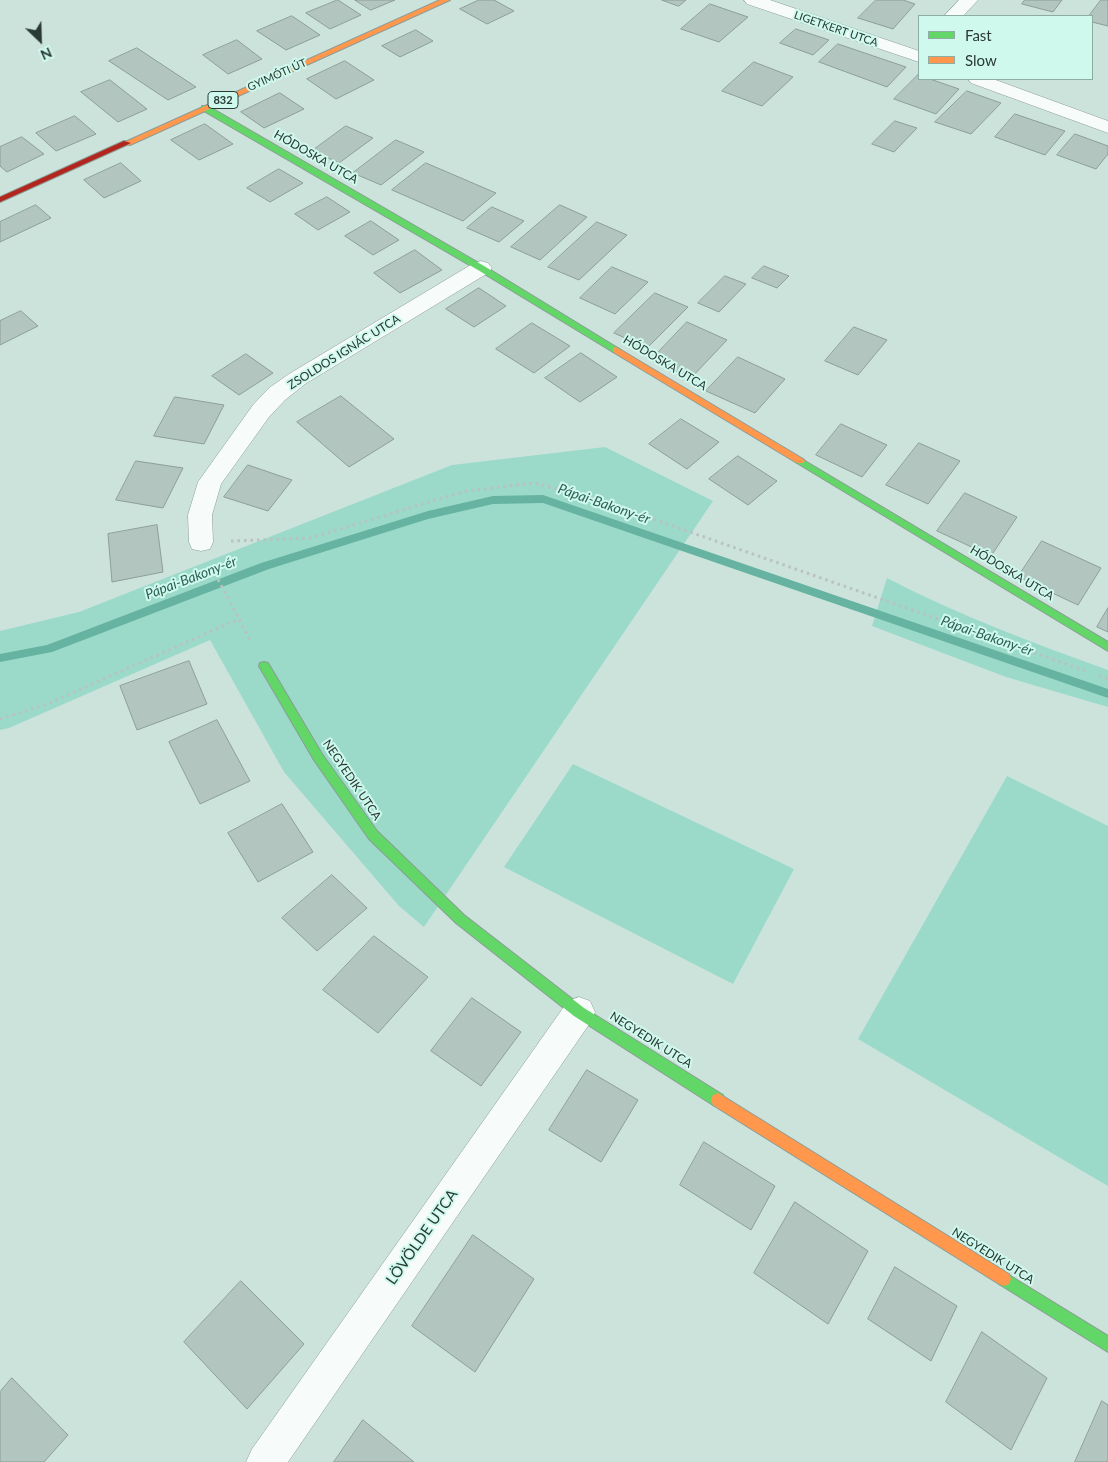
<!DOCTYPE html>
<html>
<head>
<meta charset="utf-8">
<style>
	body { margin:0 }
	#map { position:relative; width:1108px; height:1462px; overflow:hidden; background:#cce3dc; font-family:Lato,sans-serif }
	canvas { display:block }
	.legend { position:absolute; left:918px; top:15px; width:175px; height:65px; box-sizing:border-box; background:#d0f9ed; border:1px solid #8dada3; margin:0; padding:6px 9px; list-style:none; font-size:15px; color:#293a35 }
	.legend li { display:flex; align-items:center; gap:10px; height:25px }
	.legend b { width:25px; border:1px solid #8dada3 }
	.north { position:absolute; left:15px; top:15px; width:50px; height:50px; -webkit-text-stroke:4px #d0f9ed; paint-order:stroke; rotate:156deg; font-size:14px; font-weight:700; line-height:20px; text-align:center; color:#293a35 }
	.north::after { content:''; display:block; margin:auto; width:18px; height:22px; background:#293a35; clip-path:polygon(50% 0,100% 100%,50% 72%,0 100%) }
</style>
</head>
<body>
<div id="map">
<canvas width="1108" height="1462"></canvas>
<ul class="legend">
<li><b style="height:6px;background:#63d668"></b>Fast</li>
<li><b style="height:6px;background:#ff974d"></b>Slow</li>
</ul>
<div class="north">N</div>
</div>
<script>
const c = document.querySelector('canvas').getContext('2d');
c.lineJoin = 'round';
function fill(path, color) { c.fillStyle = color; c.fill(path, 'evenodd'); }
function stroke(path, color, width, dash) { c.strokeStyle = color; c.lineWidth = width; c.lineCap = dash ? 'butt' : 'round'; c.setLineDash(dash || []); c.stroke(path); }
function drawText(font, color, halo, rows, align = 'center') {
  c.font = font + ' Lato,sans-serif'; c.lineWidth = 4; c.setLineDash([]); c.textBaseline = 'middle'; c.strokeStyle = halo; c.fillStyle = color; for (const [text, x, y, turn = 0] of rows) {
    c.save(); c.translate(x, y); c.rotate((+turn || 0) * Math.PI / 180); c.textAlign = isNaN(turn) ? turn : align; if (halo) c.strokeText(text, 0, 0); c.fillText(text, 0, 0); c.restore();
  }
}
const green = new Path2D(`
	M605 447 713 501 424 927 399 906 284 772 210 640 9 728 0 730V631L79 612 452 465Z
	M887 578C958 615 1033 643 1108 670V707L1006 677 872 626Z
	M573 764 794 869 733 984 504 867Z
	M1007 776 1108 826V1186L858 1039Z`);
const stream = new Path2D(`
	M543 495 1108 689V698L543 503 493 504 428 519 269 569 52 652 0 662V654L47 645 261 563 428 511 493 496Z`);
const building = new Path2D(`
	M338 0 361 15 330 29 306 13Z
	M355 0H395L371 10Z
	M479 0H494L514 11 487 24 460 9Z
	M662 0H686L679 6Z
	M876 0H903L915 4 893 29 858 18Z
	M1025 0H1062L1053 12 1022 4Z
	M1101 0H1108V26L1092 22V16H1089Z
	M710 4 748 17 719 42 681 29Z
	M292 16 320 35 286 50 257 31Z
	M796 29 829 40 813 55 780 43Z
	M416 30 433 41 400 57 382 46Z
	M237 40 262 59 228 74 203 55Z
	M838 44 906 67 887 87 819 62Z
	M137 48 196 87 168 100 109 61Z
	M345 61 374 80 336 99 307 79Z
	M754 62 793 77 762 106 722 91Z
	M918 75 919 79H930L959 89 936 114 894 99Z
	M110 80 147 109 118 122 81 92Z
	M967 91 1001 103 971 134 935 122Z
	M280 93 304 109 264 128 241 112Z
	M1015 114 1065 131 1045 155 995 137Z
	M75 116 96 134 56 151 36 133Z
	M895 121 917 128 894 152 872 144Z
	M205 124 233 144 199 160 171 140Z
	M346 126 373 138 339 163 312 151Z
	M1075 134 1108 146V154L1096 169 1057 155Z
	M22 137 44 154 7 172 0 166V147Z
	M396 140 424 152 381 185 353 173Z
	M121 163 141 181 104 198 84 180Z
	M426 163 496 193 463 221 392 190Z
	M279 169 303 183 270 202 247 188Z
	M327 197 350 212 318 230 295 214Z
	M36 205 51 218 0 242V222Z
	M560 205 587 217 540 260 511 247Z
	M492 207 524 221 499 242 467 228Z
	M371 221 399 240 373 255 345 236Z
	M597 222 627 235 579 280 548 267Z
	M415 250 442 270 400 293 374 273Z
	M764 266 789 276 777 288 752 278Z
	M612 267 648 282 615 314 580 298Z
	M725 276 746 284 719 312 698 303Z
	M479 288 506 306 474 327 446 309Z
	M655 293 688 307 647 348 614 333Z
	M21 311 38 326 0 345V321Z
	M687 322 727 340 691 378 651 360Z
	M532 323 570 346 534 373 496 349Z
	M854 327 887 340 858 375 825 361Z
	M581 353 617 377 580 402 545 378Z
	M246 354 273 373 239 395 212 376Z
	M738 357 785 379 755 413 706 391Z
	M341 396 394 439 349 467 297 422Z
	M175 397 224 405 204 444 154 436Z
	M681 419 719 442 687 469 649 444Z
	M841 424 887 445 862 477 816 455Z
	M919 443 960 461 928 504 886 485Z
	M738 456 777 481 748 505 709 479Z
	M136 461 183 468 163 508 116 500Z
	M248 465 292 480 268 511 224 497Z
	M965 493 1017 517 991 556 937 531Z
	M157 525 163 572 112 582 108 534Z
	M1042 541 1101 568 1078 605 1018 577Z
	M1108 608V632L1097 627Z
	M189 661 207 704 137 730 120 686Z
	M217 720 250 781 200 804 169 742Z
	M282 804 313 852 258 882 228 833Z
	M332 875 367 908 317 951 282 918Z
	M374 936 428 977 378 1033 323 990Z
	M472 998 521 1032 481 1086 431 1051Z
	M587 1070 638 1100 601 1162 549 1130Z
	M704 1142 775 1186 751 1230 680 1185Z
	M795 1202 868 1251 828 1324 754 1273Z
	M473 1235 534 1279 475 1372 412 1326Z
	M895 1267 957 1306 931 1361 868 1319Z
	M241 1281 304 1344 247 1409 184 1342Z
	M982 1332 1047 1378 1011 1450 946 1402Z
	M12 1378 68 1435 44 1462H0V1392Z
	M1102 1401 1108 1405V1462H1075Z
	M363 1420 414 1462H334Z`);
const path = new Path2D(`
	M231 541 310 538 466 491 534 483 593 498 1089 672
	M212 568 250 640
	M1099 676 1108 679
	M0 719 47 704 239 619`);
const street = new Path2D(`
	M744 0H770L919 51V62L747 4Z
	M959 0H978L963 16H944Z
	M968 79H993L1108 121V133L971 83Z
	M481 261 488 263 492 268 488 273 305 384 285 400 269 417 221 484 212 515 213 542 210 549 201 551 192 549 189 542 188 515 198 482 253 405 269 388 289 374 474 263Z
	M579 997 590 1001 595 1012 590 1023 288 1462H246L252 1449 568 1001Z`);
const fast = new Path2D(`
	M202 106H208L484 266 621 350 619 352H613L478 270 202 110Z
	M800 458 1108 642V651L797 463 795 461 797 459Z
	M264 662 268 663 322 754 377 831 464 915 584 1008 723 1095 725 1100 723 1105 718 1107 713 1105 574 1016 456 923 369 839 314 760 259 666 260 663Z
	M1004 1272 1108 1336V1352L999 1284 997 1279 999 1274Z`);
const slow = new Path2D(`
	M440 0H450L130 145 123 143Z
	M616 347 803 459 805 461 803 463H797L613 352V348Z
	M718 1093 1009 1274 1011 1279 1009 1284 1004 1286 999 1284 713 1105 711 1100 713 1095Z`);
const jam = new Path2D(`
	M124 141 131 143 0 202V197Z`);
const farStreetnames = [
	["LIGETKERT UTCA",836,29,19],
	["GYIMÓTI ÚT",277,75,-24]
];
const shields = [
	[223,100,30]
];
const shieldNames = [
	["832",223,100]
];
const streetNames = [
	["HÓDOSKA UTCA",316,157,30],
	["ZSOLDOS IGNÁC UTCA",344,352,-32],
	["HÓDOSKA UTCA",665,363,31],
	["HÓDOSKA UTCA",1012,573,31],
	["NEGYEDIK UTCA",352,780,56],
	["NEGYEDIK UTCA",651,1040,32],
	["NEGYEDIK UTCA",993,1256,32]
];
const waterNames = [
	["Pápai-Bakony-ér",604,504,19],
	["Pápai-Bakony-ér",191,578,-21],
	["Pápai-Bakony-ér",987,636,19]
];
const nearStreetnames = [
	["LÖVÖLDE UTCA",422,1237,-55]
];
fill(green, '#9bdac9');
fill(stream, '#65b3a0');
fill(building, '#b3c5bf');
stroke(building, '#8c9e98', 1);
stroke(street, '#8b9d97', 1);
stroke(fast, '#8b9d97', 2);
stroke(slow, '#8b9d97', 2);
stroke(jam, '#8b9d97', 2);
stroke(path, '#b8c2be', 3, [2.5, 4]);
fill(street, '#f7fbfa');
fill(fast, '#63d668');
fill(slow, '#ff974d');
fill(jam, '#b3261e');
drawText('11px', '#293a35', '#d0f9ed', farStreetnames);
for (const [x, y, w] of shields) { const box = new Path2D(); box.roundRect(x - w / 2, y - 8.5, w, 17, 4); c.fillStyle = '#d0f9ed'; c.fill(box); stroke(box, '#293a35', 1); }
drawText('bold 11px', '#293a35', null, shieldNames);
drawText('12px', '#293a35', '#d0f9ed', streetNames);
drawText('italic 14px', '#2b6053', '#d0f9ed', waterNames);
drawText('15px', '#293a35', '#d0f9ed', nearStreetnames);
</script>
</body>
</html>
